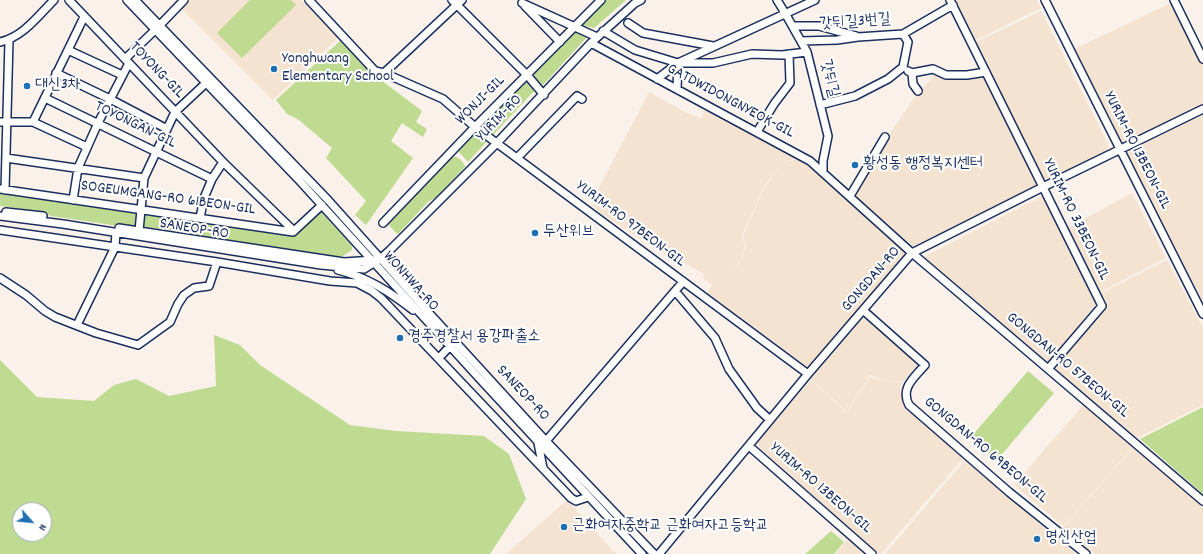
<!DOCTYPE html>
<html>
<head>
<meta charset="utf-8">
<style>
	body { margin:0 }
	#map { position:relative; width:1203px; height:554px; overflow:hidden; background:#faf2ea; font-family:Dekko,sans-serif }
	canvas { display:block }
	.north { position:absolute; left:12px; top:502px; width:40px; height:40px; box-sizing:border-box; background:#fff; border:1px solid #a4acbf; border-radius:50%; rotate:117deg; font-size:11px; font-weight:700; line-height:16px; text-align:center; color:#1b2f5e }
	.north::after { content:''; display:block; margin:auto; width:14px; height:18px; background:#1f6fb2; clip-path:polygon(50% 0,100% 100%,50% 72%,0 100%) }
</style>
</head>
<body>
<div id="map">
<canvas width="1203" height="554"></canvas>
<div class="north">N</div>
</div>
<script>
const c = document.querySelector('canvas').getContext('2d');
c.lineJoin = 'round';
function fill(path, color) { c.fillStyle = color; c.fill(path, 'evenodd'); }
function stroke(path, color, width, dash) { c.strokeStyle = color; c.lineWidth = width; c.lineCap = dash ? 'butt' : 'round'; c.setLineDash(dash || []); c.stroke(path); }
function drawText(font, color, halo, rows, align = 'center') {
  c.font = font + ' Dekko,"Poor Story",sans-serif'; c.lineWidth = 4; c.setLineDash([]); c.textBaseline = 'middle'; c.strokeStyle = halo; c.fillStyle = color; for (const [text, x, y, turn = 0] of rows) {
    c.save(); c.translate(x, y); c.rotate((+turn || 0) * Math.PI / 180); c.textAlign = isNaN(turn) ? turn : align; if (halo) c.strokeText(text, 0, 0); c.fillText(text, 0, 0); c.restore();
  }
}
const built = new Path2D(`
	M187 0H302L338 38 273 100 183 10 182 4Z
	M953 0H1037L1041 8 974 41Z
	M1171 3 1203 63V103L1125 143 1120 141 1074 49Z
	M1041 11 1108 144 1107 152 1046 180 1044 179 974 43Z
	M935 74 949 78H984L1036 183V187L915 248 855 196 894 127 915 97Z
	M649 92 687 113 701 118 705 110 796 158 784 162 797 159 810 167 906 251V255L811 365 808 367 707 293 712 285 703 278 704 274H732L742 259 746 246 743 236 763 190 783 162 763 188 742 236 745 246 741 259 732 274H704L672 256 660 252 596 210 592 201Z
	M1203 115V308L1127 156 1129 151Z
	M1132 193 1166 258 1100 292 1067 228Z
	M1040 197H1044L1097 303 1049 362H1046L925 259 926 256Z
	M1167 260 1203 328V405L1137 438 1057 371 1056 367 1108 305 1101 293Z
	M863 318H866L918 362V365L903 382 885 381 870 375 847 412 811 379Z
	M870 377 884 381 902 383 900 391 904 406 964 457 881 554H878L759 447 758 441 811 380 847 413Z
	M1084 404 1134 446 1063 526 1014 485Z
	M1134 447 1203 507V554H1095L1063 527Z
	M965 460 1041 525 1077 554H885Z
	M567 500 616 554H506Z
	M849 538 867 554H835Z`);
const green = new Path2D(`
	M250 0H291L296 5 242 58 217 33Z
	M603 0H625V1L594 28 582 25 581 22Z
	M575 28 588 36 544 84 541 85 532 73Z
	M342 39 381 80 422 111 416 122 427 129 423 137 402 123 391 141 413 158 366 225 355 215 366 201 326 158 332 148 299 120 287 114 276 100Z
	M527 78 537 88 494 134H492L483 127V123Z
	M474 131H478L489 139 468 162 459 152 458 148Z
	M452 156C457 156 464 161 465 167L436 198 429 201 398 234 396 233 389 225 388 223Z
	M0 191 135 210 137 213 135 225 132 228 51 216 38 211 0 206Z
	M319 212 322 213 352 246V250L343 256 336 258 175 234 170 230 144 227 143 226 144 216 147 213 296 236Z
	M214 335 240 345 260 365 350 425 396 431 484 436 509 454 526 499 490 554H0V360L37 397 94 401 114 385 136 379 169 396 216 386ZM20 510H44V534H20Z
	M1028 371 1054 393 997 460 971 437Z
	M1203 407V494L1140 439Z
	M831 531 844 542 834 554H805Z`);
const minor = new Path2D(`
	M69 0 223 162 294 231
	M127 0 298 179 478 377 642 554
	M135 0 328 200 430 314 546 441 654 554
	M309 0 375 71 384 73 443 99 475 127 808 374
	M452 0 527 75 544 95
	M777 0 785 13 807 52 828 136 823 161V172
	M950 0 1102 306 1048 369
	M1045 0 1203 314
	M1174 0 1203 59
	M522 3 597 37
	M525 6 560 42
	M628 23 643 33 713 46
	M160 25 184 0
	M793 26H819L856 36
	M603 31 635 50 678 63H713L752 54 782 55 807 52
	M801 41 837 40 858 37 903 34 953 5
	M0 42C23 37 38 16 54 0
	M591 43 810 161 912 253 1203 501
	M68 50 122 75
	M125 59 155 30
	M908 71 912 73 913 84 918 91
	M56 73 110 99 167 129
	M384 73 462 0
	M912 73 933 69 946 75H967L986 72
	M657 79 678 63 815 0
	M677 89 678 63
	M45 98 212 179
	M820 105 855 96 888 79 903 67 908 42 903 34
	M0 122H33L84 17
	M33 122 87 147
	M757 132 774 104 790 83 789 54
	M6 158 144 178
	M517 158 577 96 582 99
	M0 189 293 232 322 205
	M5 190 9 40
	M850 196 885 137
	M73 200 78 168 98 123 129 63
	M6 212 43 216
	M0 216 63 224 321 265 364 269 380 259 389 251 496 144 591 43 635 3 641 0
	M200 218 204 198 212 179 223 162
	M383 223 475 127 601 0
	M119 228 344 262 374 260
	M0 230 217 262 330 281 357 283 372 291 381 298 571 498 576 501 588 497
	M139 231 144 178 175 112 206 83
	M338 270C367 277 390 292 413 310
	M0 278 26 295 45 311 55 317 96 333 138 345 170 322 178 304 184 295 194 288 209 286 217 262
	M683 282 675 291 715 338 729 369 757 408 770 420
	M864 311 925 365C914 378 900 388 909 405L1009 492 1086 554
	M77 325 115 247 116 232
	M439 358 450 346
	M546 441 675 291
	M538 443 543 468
	M749 446 872 554
	M659 554 808 374 912 253 1043 187 1203 109`);
const markers = [
	[274,69,4,"#1f6fb2"],
	[27,86,4,"#1f6fb2"],
	[855,165,4,"#1f6fb2"],
	[535,233,4,"#1f6fb2"],
	[400,338,4,"#1f6fb2"],
	[564,527,4,"#1f6fb2"],
	[1037,539,4,"#1f6fb2"]
];
const streetNames = [
	["갓뒤길3번길",855,23,-4],
	["TOYONG-GIL",156,71,46],
	["갓뒤길",828,79,76],
	["WONJI-GIL",481,101,-45],
	["GATDWIDONGNYEOK-GIL",730,102,28],
	["YURIM-RO",500,119,-46],
	["TOYONGAN-GIL",135,126,26],
	["YURIM-RO 13BEON-GIL",1136,151,63],
	["SOGEUMGANG-RO 61BEON-GIL",168,199,8],
	["YURIM-RO 33BEON-GIL",1075,220,64],
	["YURIM-RO 97BEON-GIL",630,225,37],
	["SANEOP-RO",194,230,9],
	["GONGDAN-RO",872,280,-49],
	["WONHWA-RO",410,282,48],
	["GONGDAN-RO 57BEON-GIL",1067,366,40],
	["SANEOP-RO",522,394,47],
	["GONGDAN-RO 69BEON-GIL",985,451,40],
	["YURIM-RO 13BEON-GIL",820,489,41]
];
const poiNames = [
	["Yonghwang",282,60],
	["Elementary School",282,78],
	["대신3차",35,86],
	["황성동 행정복지센터",863,165],
	["두산위브",543,233],
	["경주경찰서 용강파출소",408,338],
	["근화여자중학교 근화여자고등학교",572,527],
	["명신산업",1045,539]
];
fill(built, '#f5e3d1');
fill(green, '#bfda91');
stroke(minor, '#1b2f5e', 10);
stroke(minor, '#fff', 7);
for (const [x, y, r, color] of markers) { const dot = new Path2D(); dot.arc(x, y, r, 0, 2 * Math.PI); c.fillStyle = color; c.fill(dot); stroke(dot, '#fff', 1.5); }
drawText('16px', '#1b2f5e', '#fff', streetNames);
drawText('16px', '#1b2f5e', '#fff', poiNames, 'left');
</script>
</body>
</html>
